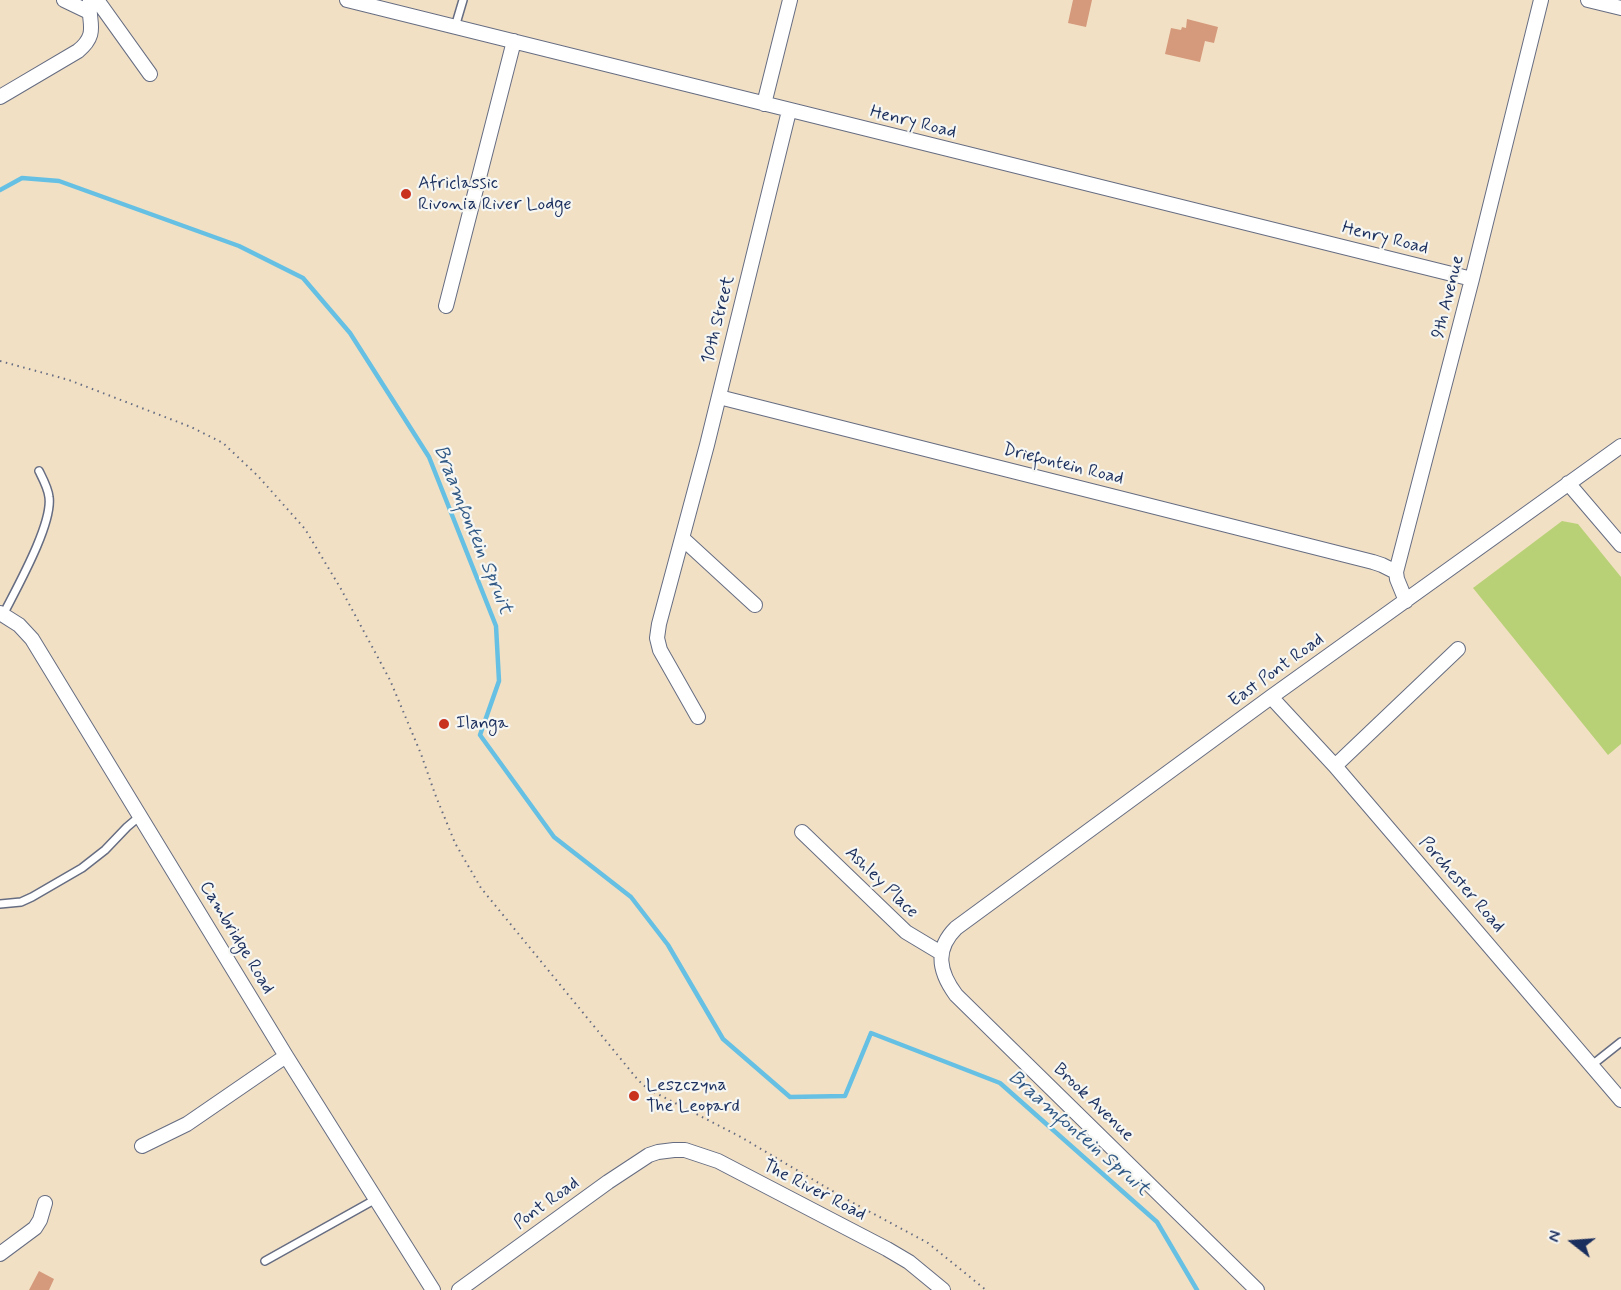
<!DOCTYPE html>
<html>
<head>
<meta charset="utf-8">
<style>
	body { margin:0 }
	#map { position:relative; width:1621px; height:1290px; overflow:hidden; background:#f2e0c5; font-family:Mynerve,sans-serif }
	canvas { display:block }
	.north { position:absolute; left:1543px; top:1212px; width:60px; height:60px; -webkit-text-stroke:4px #f6f6f2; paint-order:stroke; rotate:287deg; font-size:16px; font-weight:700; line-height:24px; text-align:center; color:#1b2f5e }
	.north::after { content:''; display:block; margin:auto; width:21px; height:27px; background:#1b2f5e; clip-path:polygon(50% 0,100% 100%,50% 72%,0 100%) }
</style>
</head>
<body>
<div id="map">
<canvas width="1621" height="1290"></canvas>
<div class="north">N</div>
</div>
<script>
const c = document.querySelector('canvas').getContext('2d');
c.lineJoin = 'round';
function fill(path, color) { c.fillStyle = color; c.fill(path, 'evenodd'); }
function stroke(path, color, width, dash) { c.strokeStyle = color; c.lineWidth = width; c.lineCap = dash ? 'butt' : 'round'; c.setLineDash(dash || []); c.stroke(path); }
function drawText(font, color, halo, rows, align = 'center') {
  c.font = font + ' Mynerve,sans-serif'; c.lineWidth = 4.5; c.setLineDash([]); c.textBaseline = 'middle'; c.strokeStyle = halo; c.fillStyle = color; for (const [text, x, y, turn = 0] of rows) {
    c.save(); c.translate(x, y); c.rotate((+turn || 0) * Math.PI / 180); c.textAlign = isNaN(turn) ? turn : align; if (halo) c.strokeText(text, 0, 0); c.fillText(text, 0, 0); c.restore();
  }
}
const green = new Path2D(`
	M1562 521 1578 524 1621 577V744L1608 755 1473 588Z`);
const stream = new Path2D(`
	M0 190 22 178 59 181 239 246 303 278 350 333 429 457 496 626 499 681 480 735 554 837 631 897 668 945 723 1039 790 1097 845 1096 871 1033 1000 1083 1157 1222 1197 1290`);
const building = new Path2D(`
	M1073 0H1092L1086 27 1068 23Z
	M1187 19 1218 27 1214 43 1205 41 1200 62 1165 54 1171 28 1181 30 1182 27 1186 28Z
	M39 1271 54 1279 49 1290H29Z`);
const path = new Path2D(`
	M0 361 69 380 191 427 223 443 258 476 305 529 341 589 390 680 421 754 435 794 455 843 481 888 638 1080 648 1089 739 1136 846 1199 928 1243 986 1290`);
const service = new Path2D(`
	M455 27 463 0
	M3 615C16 589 53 524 49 497 48 488 43 479 39 471
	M0 904 21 902 32 897 82 868 105 850 127 827 140 816
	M1592 1065 1621 1042
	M265 1261 376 1199`);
const minor = new Path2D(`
	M64 0 89 12
	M97 0 150 74
	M347 0 1472 279
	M1588 0 1621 8
	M0 97 78 51C100 33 87 22 90 0
	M764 104 790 0
	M446 306 514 41
	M719 397 1373 562 1382 565 1396 572
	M1568 483 1621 545
	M682 538 755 605
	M1406 601 1397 579 1396 572 1472 279 1541 0
	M0 613 19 625 32 639 286 1056 433 1290
	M1271 697 1335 766 1621 1100
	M698 717 660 650 657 638 659 624 707 445 789 111
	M1335 766 1458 649
	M802 832 906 932 941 953
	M142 1146 187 1124 286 1056
	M0 1254 35 1228 40 1220 45 1203
	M459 1290 608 1182 649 1155 658 1152 674 1150H685L718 1161 887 1249 909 1262 943 1290
	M1257 1290 956 995C939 972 934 950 956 928L1271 697 1621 446`);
const markers = [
	[406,194,6,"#c8321e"],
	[444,724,6,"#c8321e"],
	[634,1096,6,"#c8321e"]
];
const streetNames = [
	["Henry Road",913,123,14],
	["Henry Road",1385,239,14],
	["9th Avenue",1449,297,-76],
	["10th Street",719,320,-76],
	["Driefontein Road",1063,465,14],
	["East Pont Road",1277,671,-36],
	["Ashley Place",881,883,44],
	["Porchester Road",1461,885,49],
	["Cambridge Road",236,938,59],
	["Brook Avenue",1093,1103,44],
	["The River Road",814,1191,27],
	["Pont Road",547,1204,-36]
];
const poiNames = [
	["Africlassic",418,184],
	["Rivonia River Lodge",418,205],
	["Ilanga",456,724],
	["Leszczyna",646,1086],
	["The Leopard",646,1107]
];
const waterNames = [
	["Braamfontein Spruit",472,530,68],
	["Braamfontein Spruit",1078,1134,41]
];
fill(green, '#b9d176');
stroke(stream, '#66c0e3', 4.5);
fill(building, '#d5997b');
stroke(service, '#666d82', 10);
stroke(minor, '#666d82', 16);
stroke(path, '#666d82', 2, [1.5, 4.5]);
stroke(service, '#fff', 7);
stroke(minor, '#fff', 14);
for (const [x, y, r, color] of markers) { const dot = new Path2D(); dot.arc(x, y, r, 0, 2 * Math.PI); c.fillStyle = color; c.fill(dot); stroke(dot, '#f6f6f2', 2); }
drawText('18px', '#1b2f5e', '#f6f6f2', streetNames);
drawText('18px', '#1b2f5e', '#f6f6f2', poiNames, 'left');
drawText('italic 20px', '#325a86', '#f6f6f2', waterNames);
</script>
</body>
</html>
